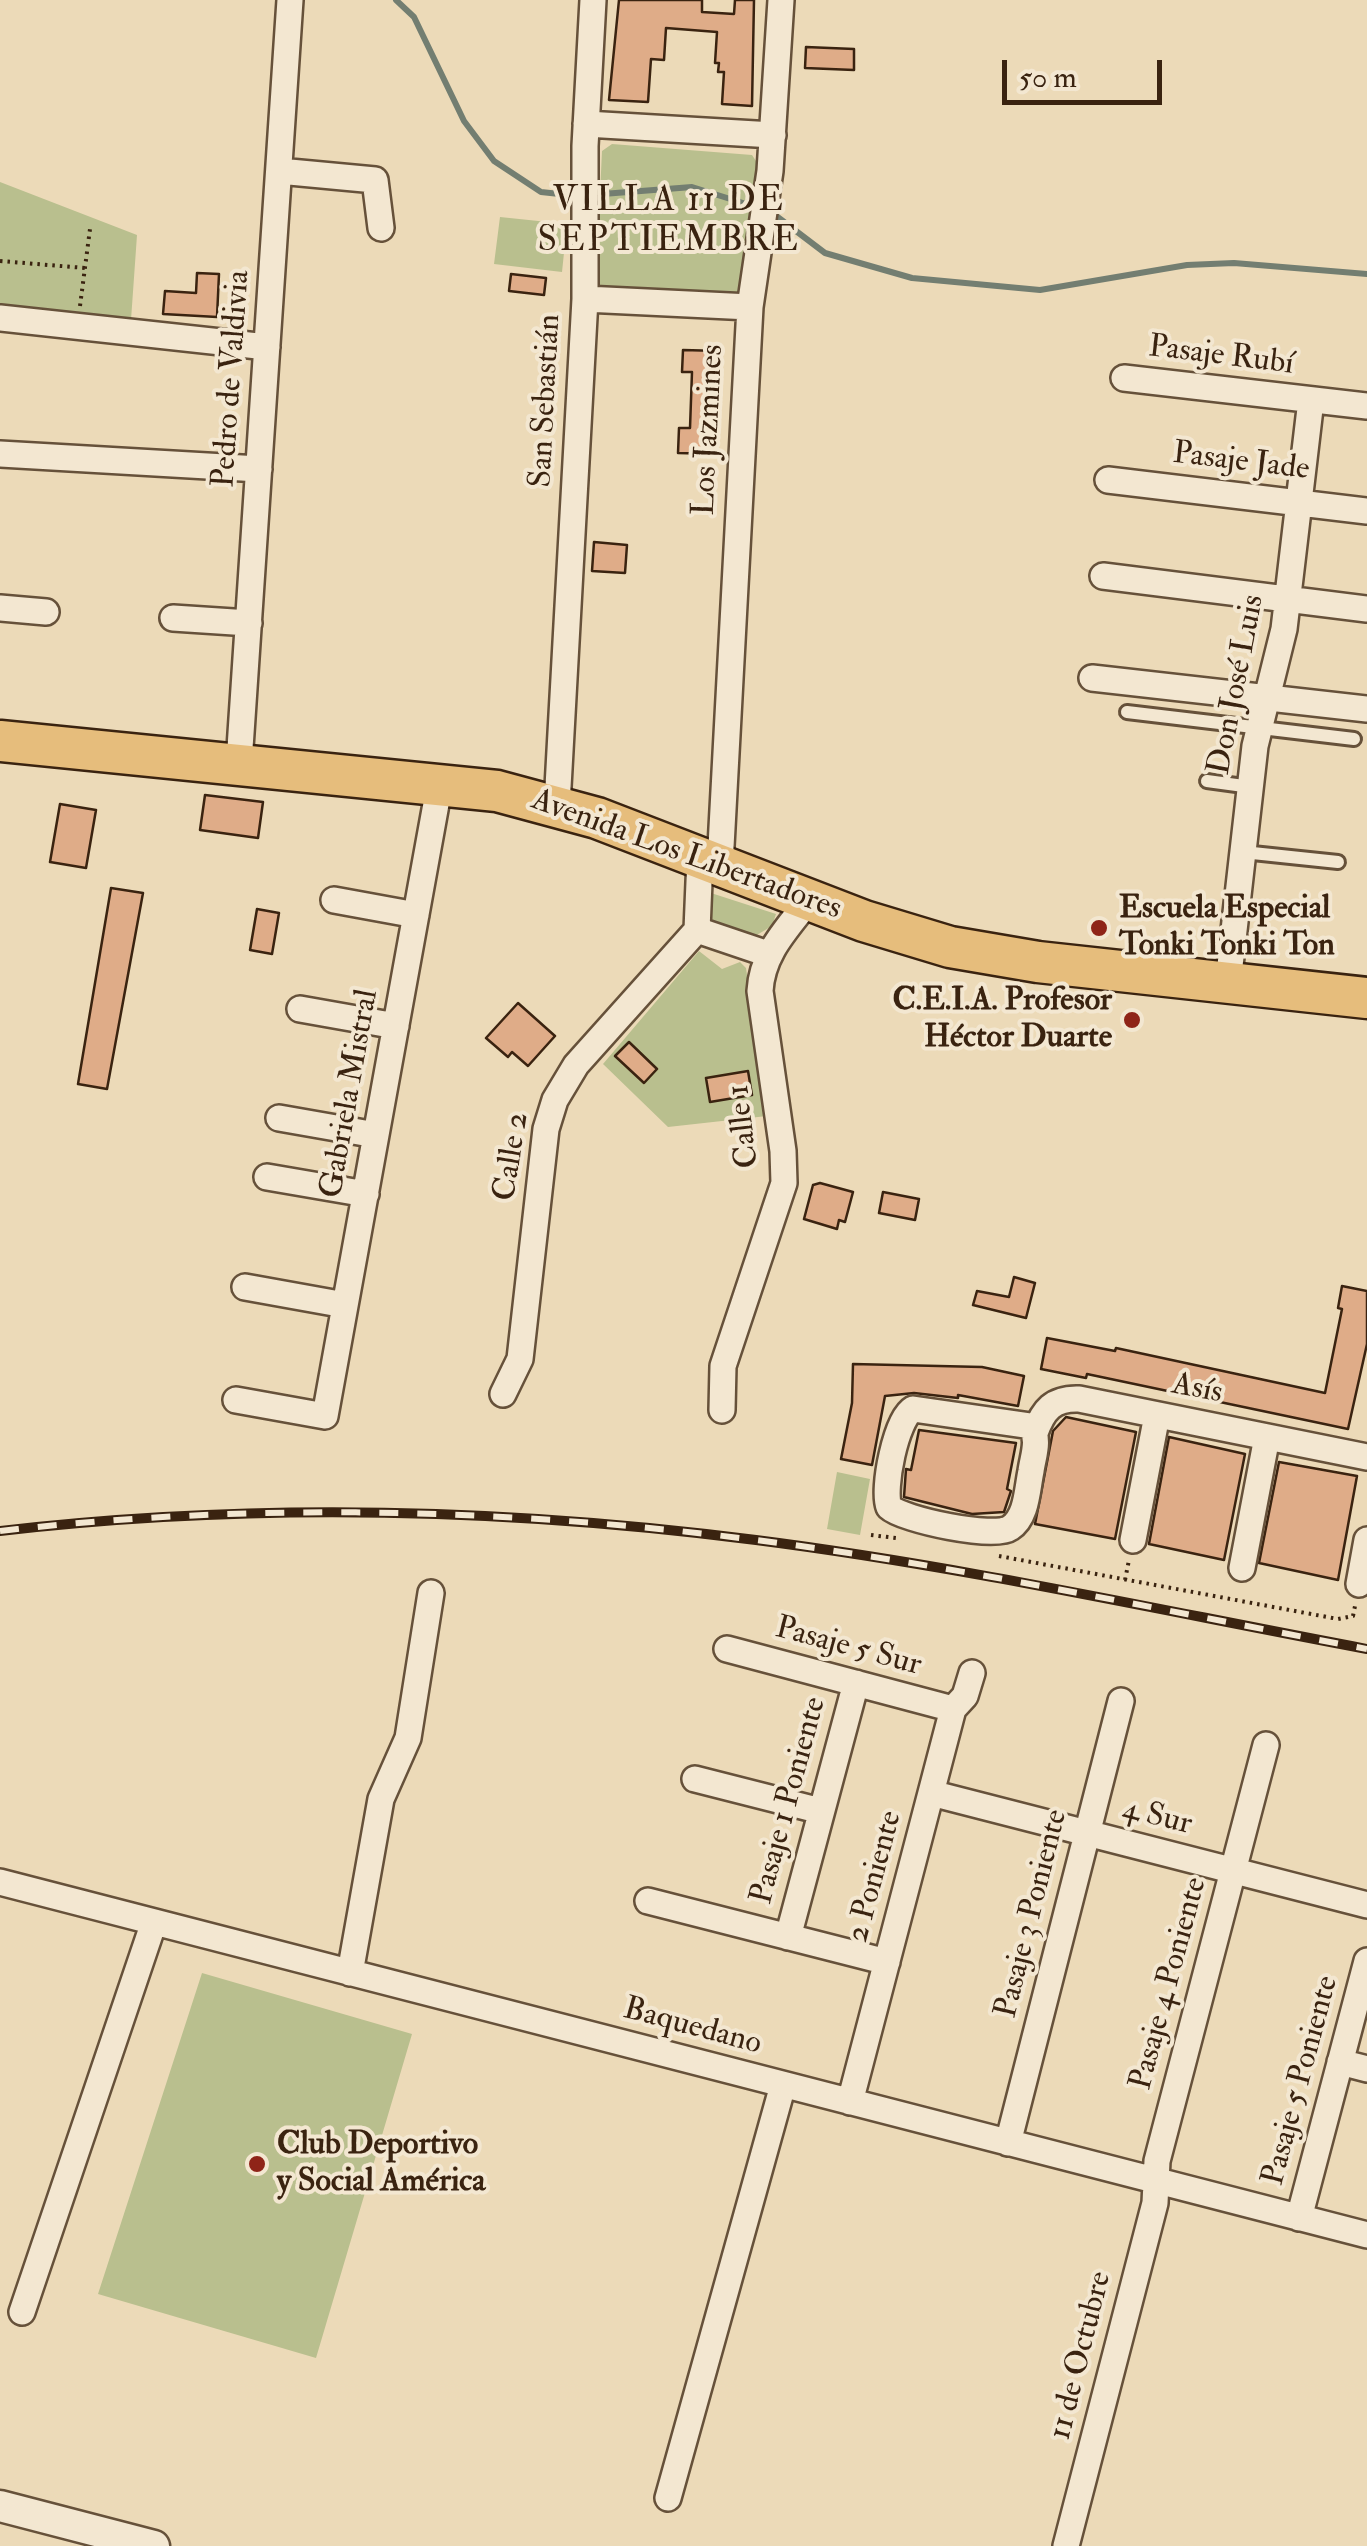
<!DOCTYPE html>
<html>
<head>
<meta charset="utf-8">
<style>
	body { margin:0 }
	#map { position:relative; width:1367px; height:2546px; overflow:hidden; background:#ecdab8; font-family:"IM FELL Double Pica",serif }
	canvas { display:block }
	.scale { position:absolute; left:1002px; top:60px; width:160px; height:45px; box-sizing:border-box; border:5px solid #3a2310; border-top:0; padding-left:12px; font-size:30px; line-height:35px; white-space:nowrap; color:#3a2310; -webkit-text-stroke:8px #f3e7d1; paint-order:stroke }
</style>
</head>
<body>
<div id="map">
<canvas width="1367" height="2546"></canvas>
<div class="scale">50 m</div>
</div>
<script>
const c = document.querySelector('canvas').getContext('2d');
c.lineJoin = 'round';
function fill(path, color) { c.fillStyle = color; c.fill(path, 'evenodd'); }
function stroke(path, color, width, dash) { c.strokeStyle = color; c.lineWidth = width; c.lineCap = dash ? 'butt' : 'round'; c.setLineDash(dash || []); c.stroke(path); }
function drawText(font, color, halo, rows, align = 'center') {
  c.font = font + ' "IM FELL Double Pica",serif'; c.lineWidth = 8; c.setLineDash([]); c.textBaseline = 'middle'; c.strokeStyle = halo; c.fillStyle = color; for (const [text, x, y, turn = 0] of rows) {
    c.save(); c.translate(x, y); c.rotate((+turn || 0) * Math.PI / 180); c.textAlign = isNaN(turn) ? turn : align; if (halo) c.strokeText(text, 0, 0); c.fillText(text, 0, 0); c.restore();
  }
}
const green = new Path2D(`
	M612 144 752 155 758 164 744 291 735 298 602 290 596 281 602 151Z
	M0 182 137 235 131 320 0 311Z
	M500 217 567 224 562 272 494 264Z
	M711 893 776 914 772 926 750 939 712 925 706 917Z
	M699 951 722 969 740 962 746 968 767 1116 668 1127 603 1064Z
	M837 1472 870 1479 860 1535 827 1529Z
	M202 1973 412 2034 316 2358 98 2294Z`);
const stream = new Path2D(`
	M396 0 414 17 464 121 494 161 541 192 578 196
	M590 195 692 187 759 208
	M771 212 825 253 912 278 1040 290 1187 265 1234 263 1367 274`);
const building = new Path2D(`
	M619 0H702V12L734 14 735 0H754L752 106 722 104 724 72H718L719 63H715L717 32 666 28 664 60 651 59 648 102 609 100Z
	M806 47 854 49V70L805 68Z
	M197 273 219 274 217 317 163 314 165 291 196 293Z
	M511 274 546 278 544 295 509 291Z
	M683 350 720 351 715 454 678 453 679 428H690L692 372H682Z
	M594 542 627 545 625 573 592 571Z
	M205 795 263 802 258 838 200 830Z
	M60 804 96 810 86 868 50 862Z
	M111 888 143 893 107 1089 78 1084Z
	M257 909 279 913 272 954 250 950Z
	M518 1003 555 1036 528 1066 512 1052 508 1057 486 1038Z
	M629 1042 657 1069 644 1083 615 1056Z
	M748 1071 752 1095 710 1102 706 1078Z
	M820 1183 853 1192 845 1222 839 1220 837 1229 804 1219 813 1185Z
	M883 1192 919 1199 915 1220 879 1213Z
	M1014 1277 1035 1283 1026 1318 973 1305 977 1291 1009 1297Z
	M1342 1286 1367 1291V1344L1348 1429 1087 1374 1086 1378 1041 1369 1047 1338 1115 1351 1116 1348 1325 1393 1342 1309 1338 1308Z
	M853 1364 982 1367 1024 1376 1018 1406 958 1395V1398L914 1393 885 1396 872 1465 841 1459 852 1403Z
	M1066 1417 1136 1432 1115 1539 1035 1524 1053 1431Z
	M919 1430 1016 1443 1007 1489 1011 1491 1004 1512 972 1514 904 1497 906 1469 911 1470Z
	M1169 1437 1245 1454 1224 1560 1149 1544Z
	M1279 1462 1357 1476 1338 1580 1259 1563Z`);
const path = new Path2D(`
	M0 261 85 268
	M80 306 90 229
	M871 1535 896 1538
	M999 1556 1338 1619 1353 1616 1355 1606
	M1125 1580 1129 1560`);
const service = new Path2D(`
	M1127 712 1354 739
	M1207 781 1251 787
	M1243 852 1338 862`);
const minor = new Path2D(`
	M586 124 773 135
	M279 171 375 180 381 228
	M585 299 750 307
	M0 318 267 347
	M1124 378 1367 406
	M0 454 259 469
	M1108 480 1367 511
	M1103 576 1367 609
	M0 608 46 612
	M173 618 249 623
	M1092 678 1367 709
	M239 763 290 0
	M557 805 585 299V146L593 0
	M720 865 750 307 770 171 781 0
	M334 900 416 915
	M697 930 768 954
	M1228 983 1255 746 1284 629 1311 400
	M300 1009 396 1026
	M279 1118 376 1135
	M267 1177 366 1194
	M245 1287 345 1305
	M503 1394 520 1359 546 1129 555 1100 576 1065 697 930 700 858
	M236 1400 325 1416 440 782
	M913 1409 1031 1426C1040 1440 1033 1456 1031 1471 1027 1490 1027 1517 1010 1528 995 1539 903 1520 889 1507 882 1489 896 1419 913 1409Z
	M722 1410 723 1366 784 1183 783 1151 760 991C762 953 787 929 809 900
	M1035 1433C1043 1410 1053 1398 1079 1399L1367 1457
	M1133 1540 1157 1415
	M1242 1568 1267 1437
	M1359 1584 1367 1540
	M727 1649 953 1709
	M695 1779 821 1811
	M931 1793 1367 1905
	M0 1882 1367 2235
	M648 1901 887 1962
	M788 1937 856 1683
	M350 1973 381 1799 408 1738 431 1593
	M1340 2062 1367 2069
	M850 2102 953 1709 965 1696 972 1673
	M1008 2143 1121 1701
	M1299 2218 1367 1961
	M22 2312 154 1922
	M668 2498 783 2085
	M1066 2546 1155 2203 1157 2161 1266 1745`);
const tertiary = new Path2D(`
	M0 2506 154 2546`);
const primary = new Path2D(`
	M0 741 497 791 597 818 864 921 950 947 1038 962 1367 998`);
const rail = new Path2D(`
	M0 1531C251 1502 506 1508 756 1540 961 1566 1164 1611 1367 1649`);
const markers = [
	[1099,928,10,"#8f2418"],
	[1132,1020,10,"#8f2418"],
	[257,2164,10,"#8f2418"]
];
const streetNames = [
	["Pasaje Rubí",1221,357,7],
	["Pedro de Valdivia",233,379,-86],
	["San Sebastián",547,401,-87],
	["Los Jazmines",710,430,-87],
	["Pasaje Jade",1241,463,7],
	["Don José Luis",1238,685,-79],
	["Avenida Los Libertadores",686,856,20],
	["Gabriela Mistral",351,1094,-80],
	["Calle 1",745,1126,-97],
	["Calle 2",513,1157,-81],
	["Asís",1197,1390,11],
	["Pasaje 5 Sur",848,1648,15],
	["Pasaje 1 Poniente",790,1801,-75],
	["4 Sur",1157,1818,14],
	["2 Poniente",876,1877,-75],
	["Pasaje 3 Poniente",1033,1914,-76],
	["Pasaje 4 Poniente",1170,1984,-75],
	["Baquedano",692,2028,15],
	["Pasaje 5 Poniente",1302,2081,-75],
	["11 de Octubre",1082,2356,-76]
];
const poiNames = [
	["Escuela Especial",1119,910],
	["Tonki Tonki Ton",1119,947],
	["C.E.I.A. Profesor",1112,1002,"right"],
	["Héctor Duarte",1112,1039,"right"],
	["Club Deportivo",277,2146],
	["y Social América",277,2183]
];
const neighbourhoodNames = [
	["VILLA 11 DE",669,202],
	["SEPTIEMBRE",669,242]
];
fill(green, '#b9bf8e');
stroke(stream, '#737e71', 6);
fill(building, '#dfac88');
stroke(building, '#3a2310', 2.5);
stroke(service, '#66513a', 18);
stroke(minor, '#66513a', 30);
stroke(tertiary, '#66513a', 35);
stroke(primary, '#3a2310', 45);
stroke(path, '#3a2310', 4, [2.5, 5]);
stroke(service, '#f3e7d1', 12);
stroke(minor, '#f3e7d1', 25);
stroke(tertiary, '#f3e7d1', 30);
stroke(primary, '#e6bd7c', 40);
stroke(rail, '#3a2310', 10);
stroke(rail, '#f3e7d1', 6, [19]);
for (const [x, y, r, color] of markers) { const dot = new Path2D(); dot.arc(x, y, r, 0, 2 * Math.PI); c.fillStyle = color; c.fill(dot); stroke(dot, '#f3e7d1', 4); }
drawText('32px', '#3a2310', '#f3e7d1', streetNames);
drawText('bold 32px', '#3a2310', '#f3e7d1', poiNames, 'left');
c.letterSpacing = '2.5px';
drawText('35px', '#3a2310', '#f3e7d1', neighbourhoodNames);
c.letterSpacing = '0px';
</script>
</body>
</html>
